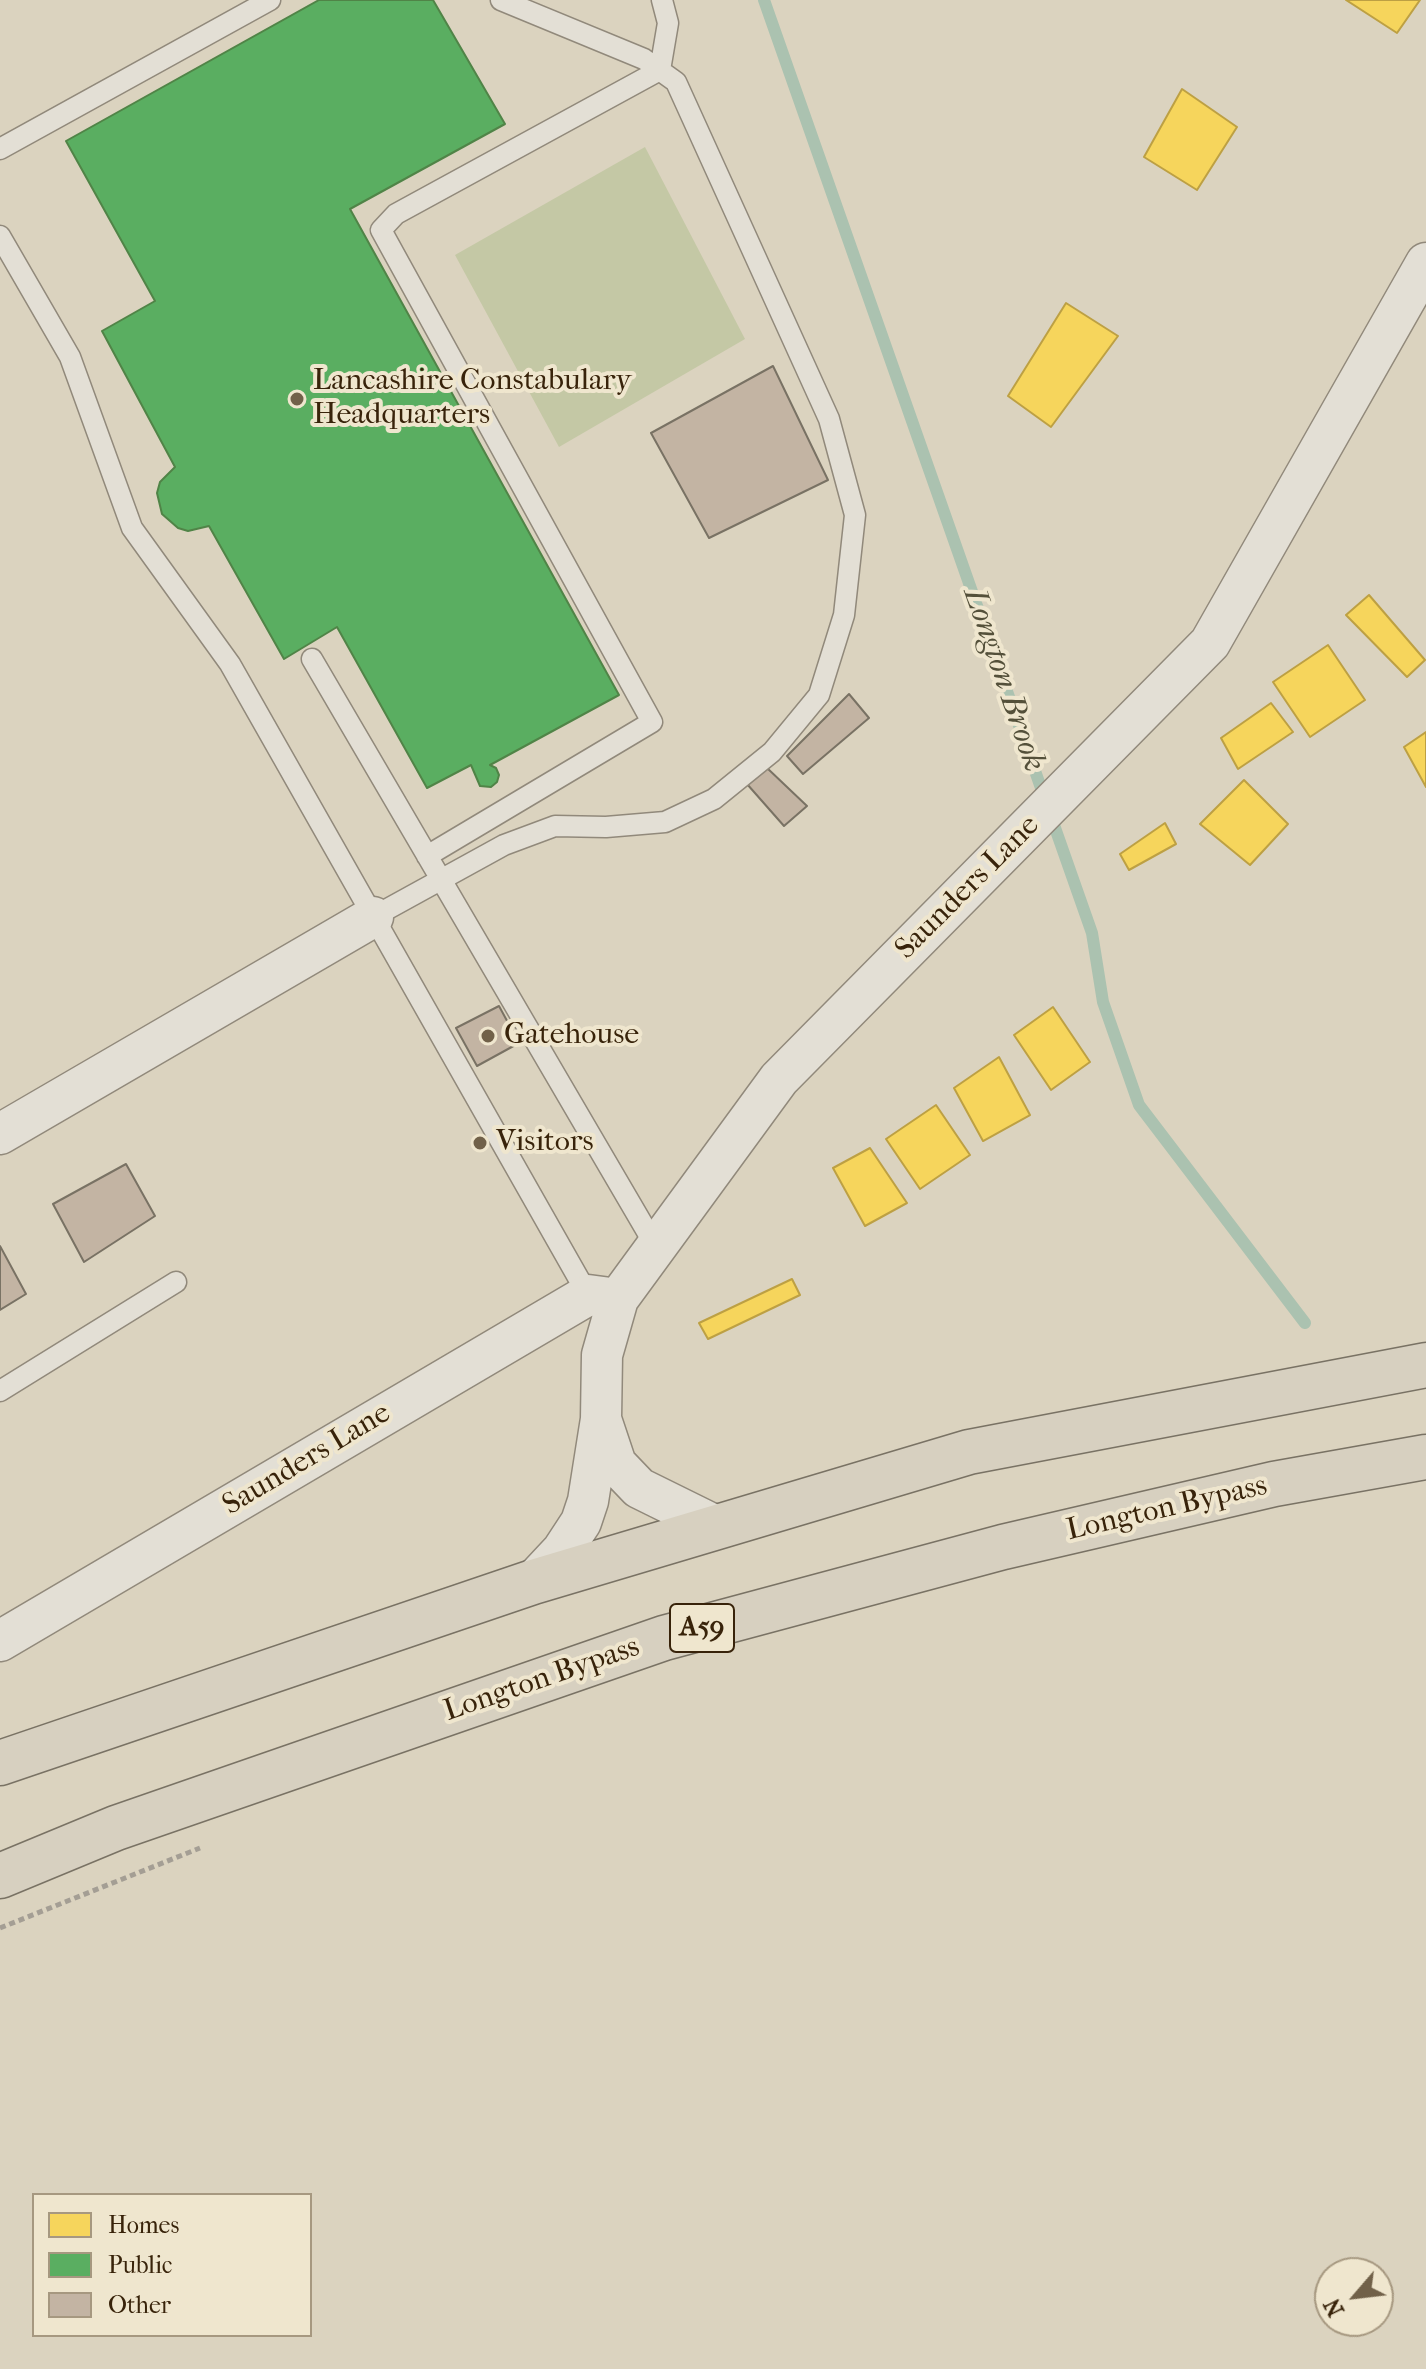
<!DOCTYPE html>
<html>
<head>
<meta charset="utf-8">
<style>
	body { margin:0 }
	#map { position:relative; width:1426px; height:2369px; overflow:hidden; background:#dbd3bf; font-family:"IM FELL French Canon",serif }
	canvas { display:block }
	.legend { position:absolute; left:32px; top:2193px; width:280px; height:144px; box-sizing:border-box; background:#efe6ce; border:2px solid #a69880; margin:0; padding:10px 14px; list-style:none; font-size:24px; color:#38230a }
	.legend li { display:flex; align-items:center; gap:16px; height:40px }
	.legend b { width:40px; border:2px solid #a69880 }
	.north { position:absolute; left:1314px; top:2257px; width:80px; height:80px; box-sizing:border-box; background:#efe6ce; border:2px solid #a69880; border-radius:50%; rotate:242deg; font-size:22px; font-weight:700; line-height:32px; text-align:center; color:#38230a }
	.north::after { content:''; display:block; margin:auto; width:28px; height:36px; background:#716149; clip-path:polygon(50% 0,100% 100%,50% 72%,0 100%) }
</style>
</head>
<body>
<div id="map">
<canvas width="1426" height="2369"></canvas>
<ul class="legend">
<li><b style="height:22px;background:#f6d55c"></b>Homes</li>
<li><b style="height:22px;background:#5aae61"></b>Public</li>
<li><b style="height:22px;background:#c3b4a3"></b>Other</li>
</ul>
<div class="north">N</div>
</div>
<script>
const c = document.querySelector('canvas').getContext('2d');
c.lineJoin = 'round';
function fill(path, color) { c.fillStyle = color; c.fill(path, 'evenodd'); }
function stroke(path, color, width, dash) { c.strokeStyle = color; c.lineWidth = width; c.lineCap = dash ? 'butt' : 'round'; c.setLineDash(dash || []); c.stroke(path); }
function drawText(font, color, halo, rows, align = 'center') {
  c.font = font + ' "IM FELL French Canon",serif'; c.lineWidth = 8; c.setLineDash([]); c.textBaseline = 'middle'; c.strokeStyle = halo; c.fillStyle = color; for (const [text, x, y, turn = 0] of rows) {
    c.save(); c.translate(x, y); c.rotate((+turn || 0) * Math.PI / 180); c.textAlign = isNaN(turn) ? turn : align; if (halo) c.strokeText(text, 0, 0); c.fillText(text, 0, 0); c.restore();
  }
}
const green = new Path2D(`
	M645 147 745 339 559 447 455 255Z`);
const homes = new Path2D(`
	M1346 0H1420L1397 33Z
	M1182 89 1237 127 1197 190 1144 157Z
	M1066 303 1118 336 1051 427 1008 396Z
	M1369 595 1425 660 1407 677 1346 615Z
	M1328 645 1365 700 1310 737 1273 682Z
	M1271 703 1293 732 1238 769 1221 738Z
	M1426 732V787L1404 747Z
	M1244 780 1288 824 1250 865 1200 824Z
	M1165 823 1176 844 1129 870 1120 854Z
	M1053 1007 1090 1062 1051 1090 1014 1035Z
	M999 1057 1030 1115 983 1141 954 1088Z
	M936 1105 970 1155 920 1189 886 1139Z
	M870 1148 907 1203 865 1226 833 1168Z
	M792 1279 800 1295 708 1339 699 1323Z`);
const public = new Path2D(`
	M319 0H433L505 124 350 209 619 695 490 765 496 768 499 775 497 782 491 787 480 786 471 765 427 788 337 627 284 659 209 526 188 531 178 528 162 514 157 493 160 482 175 467 102 331 155 301 66 141Z`);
const stream = new Path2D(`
	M764 0 1092 933 1103 1002 1139 1105 1305 1323`);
const building = new Path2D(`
	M773 366 828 480 709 538 651 433Z
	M849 694 869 718 803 774 787 756Z
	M766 767 807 806 784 826 747 784Z
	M499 1006 519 1043 477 1066 456 1028Z
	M126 1164 155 1216 84 1262 53 1204Z
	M0 1246 26 1294 0 1310Z`);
const path = new Path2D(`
	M0 1928 200 1848`);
const lane = new Path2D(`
	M0 149 270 0
	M0 236 70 357 132 528 230 664 588 1295
	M312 659 656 1247
	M427 856 652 722 381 230 396 214 660 70 668 23 662 0
	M373 917 504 845 555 826 606 827 665 822 714 799 772 752 819 695 844 615 855 515 829 419 676 82 644 59 501 0
	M0 1391 176 1282`);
const street = new Path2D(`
	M0 1134 373 917
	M601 1419 616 1464 639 1488 718 1527
	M533 1582 562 1551 581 1522 588 1501 601 1419 602 1355 618 1299 779 1079 1210 643 1426 263
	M0 1641 588 1295 618 1299`);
const highway = new Path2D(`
	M0 1763 533 1582 969 1452 1426 1365
	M0 1876 116 1828 664 1638 1003 1547 1274 1484 1426 1457`);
const markers = [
	[297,399,8,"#716149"],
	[488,1036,8,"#716149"],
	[480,1143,8,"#716149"]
];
const shields = [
	[702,1628,64]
];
const shieldNames = [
	["A59",702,1628]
];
const poiNames = [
	["Lancashire Constabulary",313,382],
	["Headquarters",313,416],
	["Gatehouse",504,1036],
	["Visitors",496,1143]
];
const streetNames = [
	["Saunders Lane",968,888,-45],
	["Saunders Lane",307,1460,-31],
	["Longton Bypass",1167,1509,-13],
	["Longton Bypass",542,1680,-19]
];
const waterNames = [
	["Longton Brook",1003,680,71]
];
fill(green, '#c4c8a5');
fill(homes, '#f6d55c');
stroke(homes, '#bda043', 2);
fill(public, '#5aae61');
stroke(public, '#508447', 2);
stroke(stream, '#abc2b0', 12);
fill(building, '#c3b4a3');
stroke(building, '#797264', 2);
stroke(lane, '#91897b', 23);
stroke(street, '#91897b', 43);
stroke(highway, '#797264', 47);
stroke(path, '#a49e94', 5, [6, 4]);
stroke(lane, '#e3dfd5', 20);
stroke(street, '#e3dfd5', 40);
stroke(highway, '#d7d0c0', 44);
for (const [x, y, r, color] of markers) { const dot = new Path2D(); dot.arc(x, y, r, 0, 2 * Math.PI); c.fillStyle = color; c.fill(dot); stroke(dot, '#efe6ce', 3); }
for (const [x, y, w] of shields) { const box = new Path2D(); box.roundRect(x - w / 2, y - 24, w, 48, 6); c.fillStyle = '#efe6ce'; c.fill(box); stroke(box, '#38230a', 2); }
drawText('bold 28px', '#38230a', null, shieldNames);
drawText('30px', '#38230a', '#efe6ce', poiNames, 'left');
drawText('30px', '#38230a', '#efe6ce', streetNames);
drawText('italic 32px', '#54503a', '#efe6ce', waterNames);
</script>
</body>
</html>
